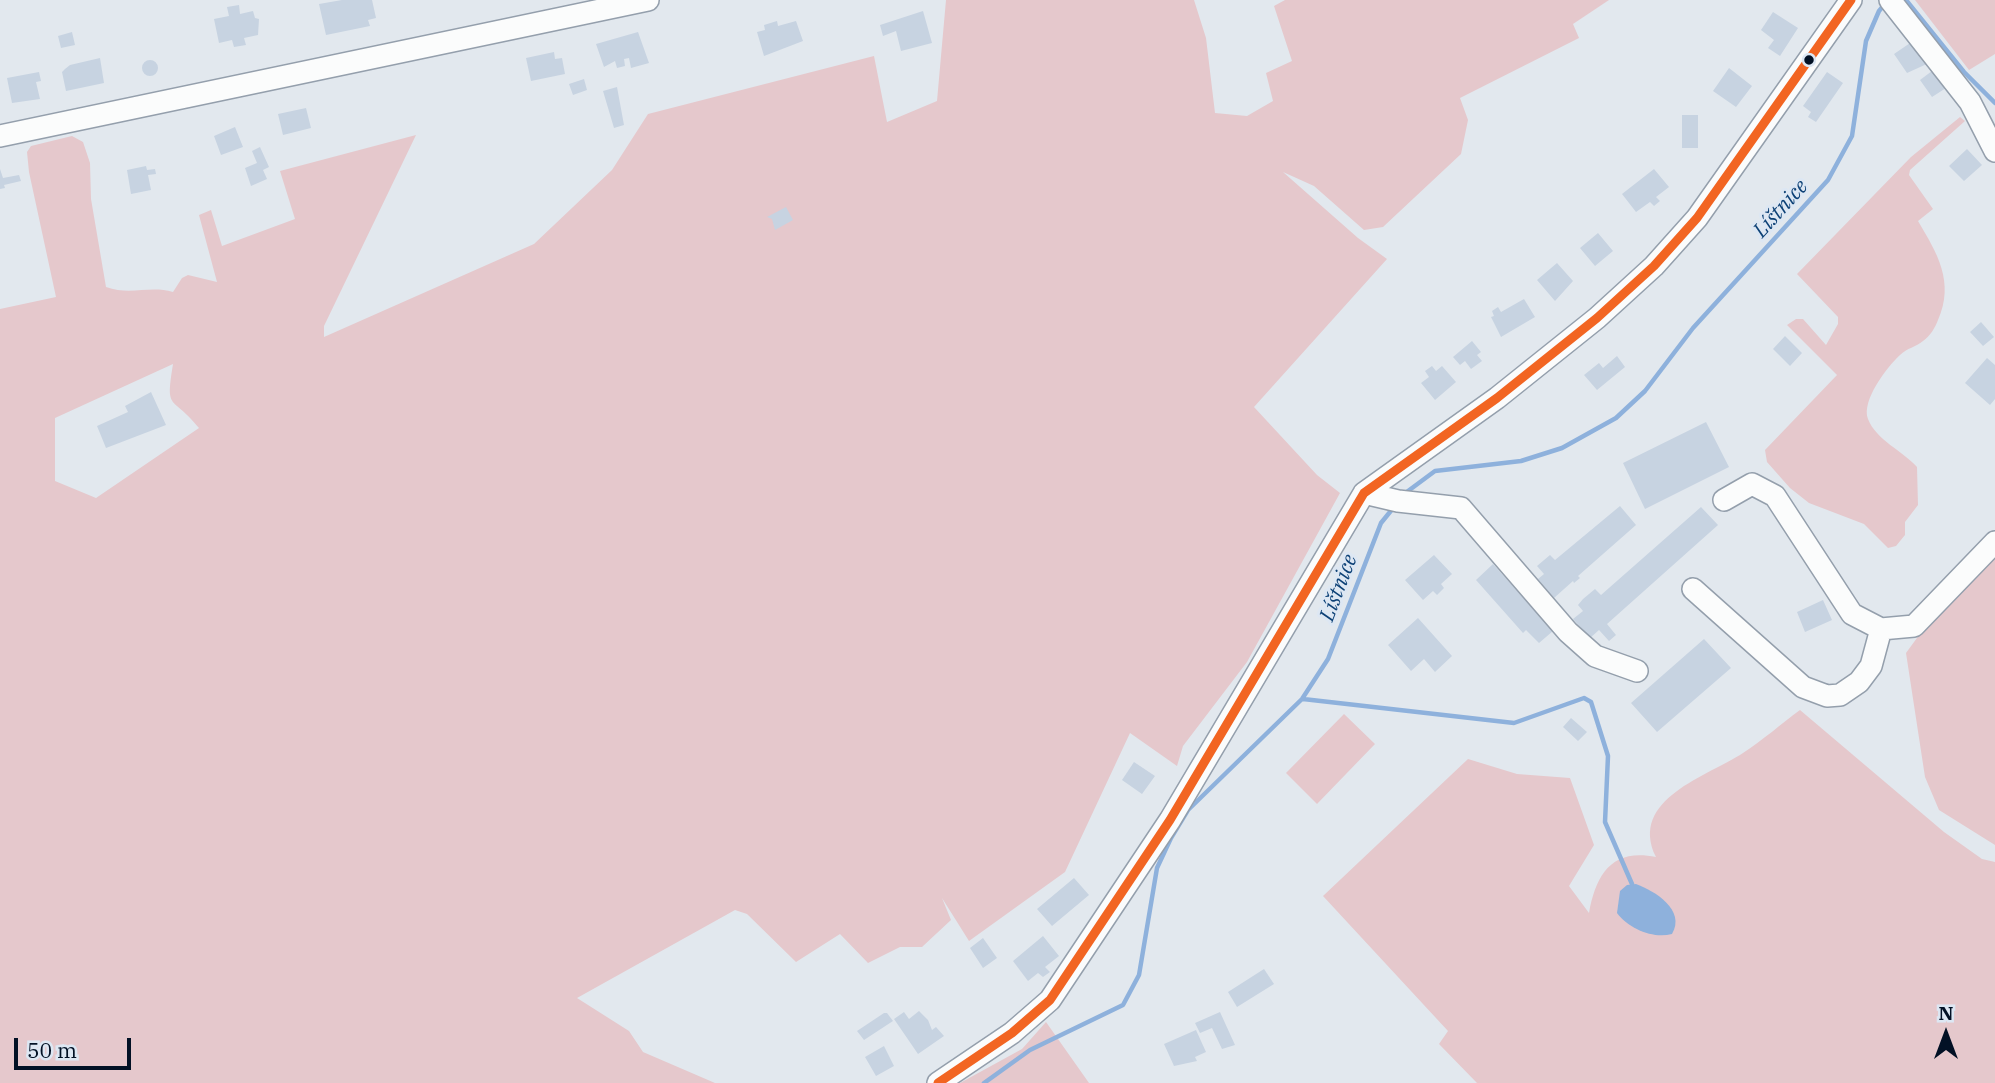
<!DOCTYPE html>
<html>
<head>
<meta charset="utf-8">
<style>
	body { margin:0 }
	#map { position:relative; width:1995px; height:1083px; overflow:hidden; background:#e2e8ee; font-family:"IBM Plex Serif",serif }
	canvas { display:block }
	.north { position:absolute; left:1911px; top:999px; width:70px; height:70px; -webkit-text-stroke:5px #dde7f3; paint-order:stroke; rotate:0deg; font-size:19px; font-weight:700; line-height:28px; text-align:center; color:#021125 }
	.north::after { content:''; display:block; margin:auto; width:24px; height:32px; background:#021125; clip-path:polygon(50% 0,100% 100%,50% 72%,0 100%) }
	.scale { position:absolute; left:14px; top:1038px; width:117px; height:32px; box-sizing:border-box; border:4px solid #021125; border-top:0; padding-left:9px; font-size:21px; line-height:24px; white-space:nowrap; color:#021125; -webkit-text-stroke:5px #dde7f3; paint-order:stroke }
</style>
</head>
<body>
<div id="map">
<canvas width="1995" height="1083"></canvas>
<div class="north">N</div>
<div class="scale">50 m</div>
</div>
<script>
const c = document.querySelector('canvas').getContext('2d');
c.lineJoin = 'round';
function fill(path, color) { c.fillStyle = color; c.fill(path, 'evenodd'); }
function stroke(path, color, width, dash) { c.strokeStyle = color; c.lineWidth = width; c.lineCap = dash ? 'butt' : 'round'; c.setLineDash(dash || []); c.stroke(path); }
function drawText(font, color, halo, rows, align = 'center') {
  c.font = font + ' "IBM Plex Serif",serif'; c.lineWidth = 6; c.setLineDash([]); c.textBaseline = 'middle'; c.strokeStyle = halo; c.fillStyle = color; for (const [text, x, y, turn = 0] of rows) {
    c.save(); c.translate(x, y); c.rotate((+turn || 0) * Math.PI / 180); c.textAlign = isNaN(turn) ? turn : align; if (halo) c.strokeText(text, 0, 0); c.fillText(text, 0, 0); c.restore();
  }
}
const green = new Path2D(`
	M946 0H1194L1206 38 1215 113 1247 116 1273 101 1266 73 1292 61 1274 6 1285 0H1609L1573 24 1579 38 1460 98 1468 120 1461 154 1383 227 1364 230 1314 186 1283 172 1358 238 1387 259 1254 407 1317 475 1340 493 1247 662 1183 746 1177 766 1130 733 1065 872 969 941 942 898 951 920 922 947H900L868 963 840 934 796 962 747 914 735 910 577 998 629 1031 643 1052 715 1083H0V309L56 297 29 172 27 152 31 146 72 136 83 142 90 163 91 199 106 287C131 296 149 285 173 292L182 278 188 275 217 282 199 215 211 210 222 246 295 219 280 171 416 135 324 326V337L534 244 612 170 648 114 874 56 887 122 937 101ZM173 364C165 413 172 394 199 428L96 498 55 481V418Z
	M1915 0H1995V54L1969 70Z
	M1960 117 1965 121 1910 170 1909 175 1933 209 1918 221C1937 253 1955 282 1938 320 1935 328 1930 336 1923 341 1916 347 1907 348 1900 355 1887 367 1861 401 1868 419 1876 440 1903 451 1917 467L1918 505 1905 522V535L1896 546 1888 548 1864 524 1809 503 1790 488 1767 462 1765 450 1837 375 1787 325 1796 319H1803L1826 345 1838 324V317L1797 274 1911 157Z
	M1995 554V845L1939 810 1925 777 1906 653 1925 627Z
	M1800 710 1944 832 1982 859 1995 862V1083H1477L1439 1044 1448 1031 1323 896 1468 759 1517 774 1570 778 1594 845 1569 886 1589 913C1596 874 1612 848 1656 857 1628 799 1708 776 1743 753 1763 740 1781 724 1800 710Z
	M1344 714 1375 744 1317 804 1286 773Z
	M1046 1022 1089 1083H960L1022 1049Z`);
const water = new Path2D(`
	M1636 884C1655 891 1686 910 1672 934 1653 939 1629 929 1617 913L1620 891 1627 885Z`);
const stream = new Path2D(`
	M1906 0 1964 72 1995 103
	M1404 494 1435 471 1521 461 1562 448 1616 418 1645 391 1693 328 1828 180 1852 136 1866 41 1879 11 1884 5
	M1303 699 1514 723 1584 698 1591 702 1608 756 1605 822 1632 884
	M984 1083 1030 1050 1123 1005 1139 975 1157 868 1171 838 1188 810 1302 699 1328 659 1381 523 1394 507`);
const building = new Path2D(`
	M342 0H372L376 18 368 20 370 26 326 35 319 4Z
	M239 5 240 14 253 11 255 18 259 19 258 35 244 38 246 45 234 47 232 40 219 43 214 19 229 16 227 7Z
	M923 11 932 43 901 51 896 31 883 36 880 25Z
	M1773 12 1798 28 1780 56 1768 48 1774 40 1761 30Z
	M777 21 778 26 796 21 803 41 764 56 757 32 765 30 764 25Z
	M72 32 75 45 61 48 58 36Z
	M638 32 649 63 631 68 629 58 624 59 625 66 617 68 615 61 604 67 596 44Z
	M1916 39 1929 63 1907 73 1894 54Z
	M554 52 555 59 562 58 565 74 531 81 526 58Z
	M100 58 104 83 66 91 62 72 65 69 70 65Z
	M142 68a8 8 0 1 1 16 0a8 8 0 1 1-16 0Z
	M1729 68 1752 86 1736 107 1713 91Z
	M1936 68 1946 88 1932 97 1920 80Z
	M39 72 41 81 36 82 40 99 12 103 7 78Z
	M1827 72 1843 83 1816 122 1808 117 1811 112 1803 106Z
	M584 79 587 90 573 95 569 84Z
	M617 87 624 125 614 128 603 91Z
	M306 108 311 128 283 135 278 114Z
	M1682 115H1698V148H1682Z
	M235 127 243 147 221 155 214 136Z
	M260 147 269 167 263 170 267 179 251 186 245 168 257 163 252 151Z
	M1967 149 1982 165 1964 181 1949 166Z
	M146 166 147 170 155 169 156 174 148 175 151 190 131 194 127 170Z
	M0 169 3 178 19 175 21 181 4 185 5 188 0 189Z
	M1654 169 1669 187 1656 197 1660 201 1654 206 1650 202 1636 212 1622 194Z
	M786 207 793 220 775 230 772 219 767 217Z
	M1598 233 1613 251 1595 266 1580 248Z
	M1557 263 1573 281 1555 301 1537 280Z
	M1524 299 1535 317 1501 337 1491 317 1494 316 1492 311 1498 307 1501 312Z
	M1981 322 1994 337 1983 346 1970 332Z
	M1785 336 1802 353 1790 366 1773 349Z
	M1472 341 1481 352 1477 355 1482 361 1471 369 1465 361 1460 365 1453 357Z
	M1617 356 1625 367 1597 390 1584 375 1599 363 1603 368Z
	M1987 358 1995 365V399L1990 405 1965 383Z
	M1432 366 1436 371 1442 366 1456 382 1435 400 1421 383 1429 377 1425 371Z
	M151 392 166 425 106 448 97 426 128 412 125 406Z
	M1706 422 1729 467 1645 509 1623 463Z
	M1620 506 1636 525 1578 576 1580 578 1574 583 1573 581 1554 598 1538 579 1544 574 1537 566 1550 555 1555 560Z
	M1701 507 1718 525 1607 624 1616 635 1609 641 1599 630 1590 638 1573 619 1583 611 1578 605 1583 599 1595 589 1601 595Z
	M1434 555 1452 574 1441 584 1444 588 1437 595 1433 591 1423 600 1405 580Z
	M1493 564 1553 631 1539 643 1526 630 1523 633 1476 580Z
	M1823 600 1832 620 1805 632 1797 612Z
	M1418 618 1452 656 1435 672 1424 659 1411 671 1388 645Z
	M1704 639 1731 668 1657 732 1631 703Z
	M1571 718 1587 732 1578 741 1563 727Z
	M1134 762 1155 776 1142 794 1122 780Z
	M1074 878 1089 895 1052 926 1037 909Z
	M1043 936 1059 956 1045 967 1050 972 1043 977 1038 973 1028 981 1013 961Z
	M983 938 997 958 983 968 970 948Z
	M1264 969 1274 984 1237 1007 1228 992Z
	M919 1011 928 1020 932 1030 936 1027 944 1036 918 1054 894 1019 904 1012 909 1019Z
	M1220 1012 1235 1045 1222 1049 1212 1028 1200 1033 1195 1023Z
	M884 1013H887L893 1021 864 1040 857 1031Z
	M1196 1030 1206 1052 1195 1057 1197 1061 1174 1066 1164 1044Z
	M884 1046 894 1066 876 1076 865 1057Z`);
const minor = new Path2D(`
	M1890 0 1970 102 1995 151
	M0 136 648 0
	M1364 493 1398 501 1461 508 1568 632 1595 656 1637 671
	M1724 500 1752 484 1775 496 1852 614 1881 629 1914 626 1995 542
	M1693 589 1803 687 1827 696 1840 695 1859 682 1871 666 1881 629
	M938 1083 1012 1033 1050 1000 1170 820 1364 493 1497 398 1597 318 1654 266 1697 218 1851 0`);
const bus1 = new Path2D(`
	M938 1083 1012 1033 1050 1000 1170 820 1364 493 1497 398 1597 318 1654 266 1697 218 1851 0`);
const markers = [
	[1809,60,6,"#021125"]
];
const waterNames = [
	["Líštnice",1781,209,-48],
	["Líštnice",1339,588,-69]
];
fill(green, '#e5c8cc');
fill(water, '#8eb1dc');
stroke(stream, '#8eb1dc', 4.5);
fill(building, '#c7d3e1');
stroke(minor, '#949fac', 24);
stroke(minor, '#fbfcfc', 21);
stroke(bus1, '#f26522', 9);
for (const [x, y, r, color] of markers) { const dot = new Path2D(); dot.arc(x, y, r, 0, 2 * Math.PI); c.fillStyle = color; c.fill(dot); stroke(dot, '#dde7f3', 2.5); }
drawText('italic 21px', '#0d4176', '#dde7f3', waterNames);
</script>
</body>
</html>
